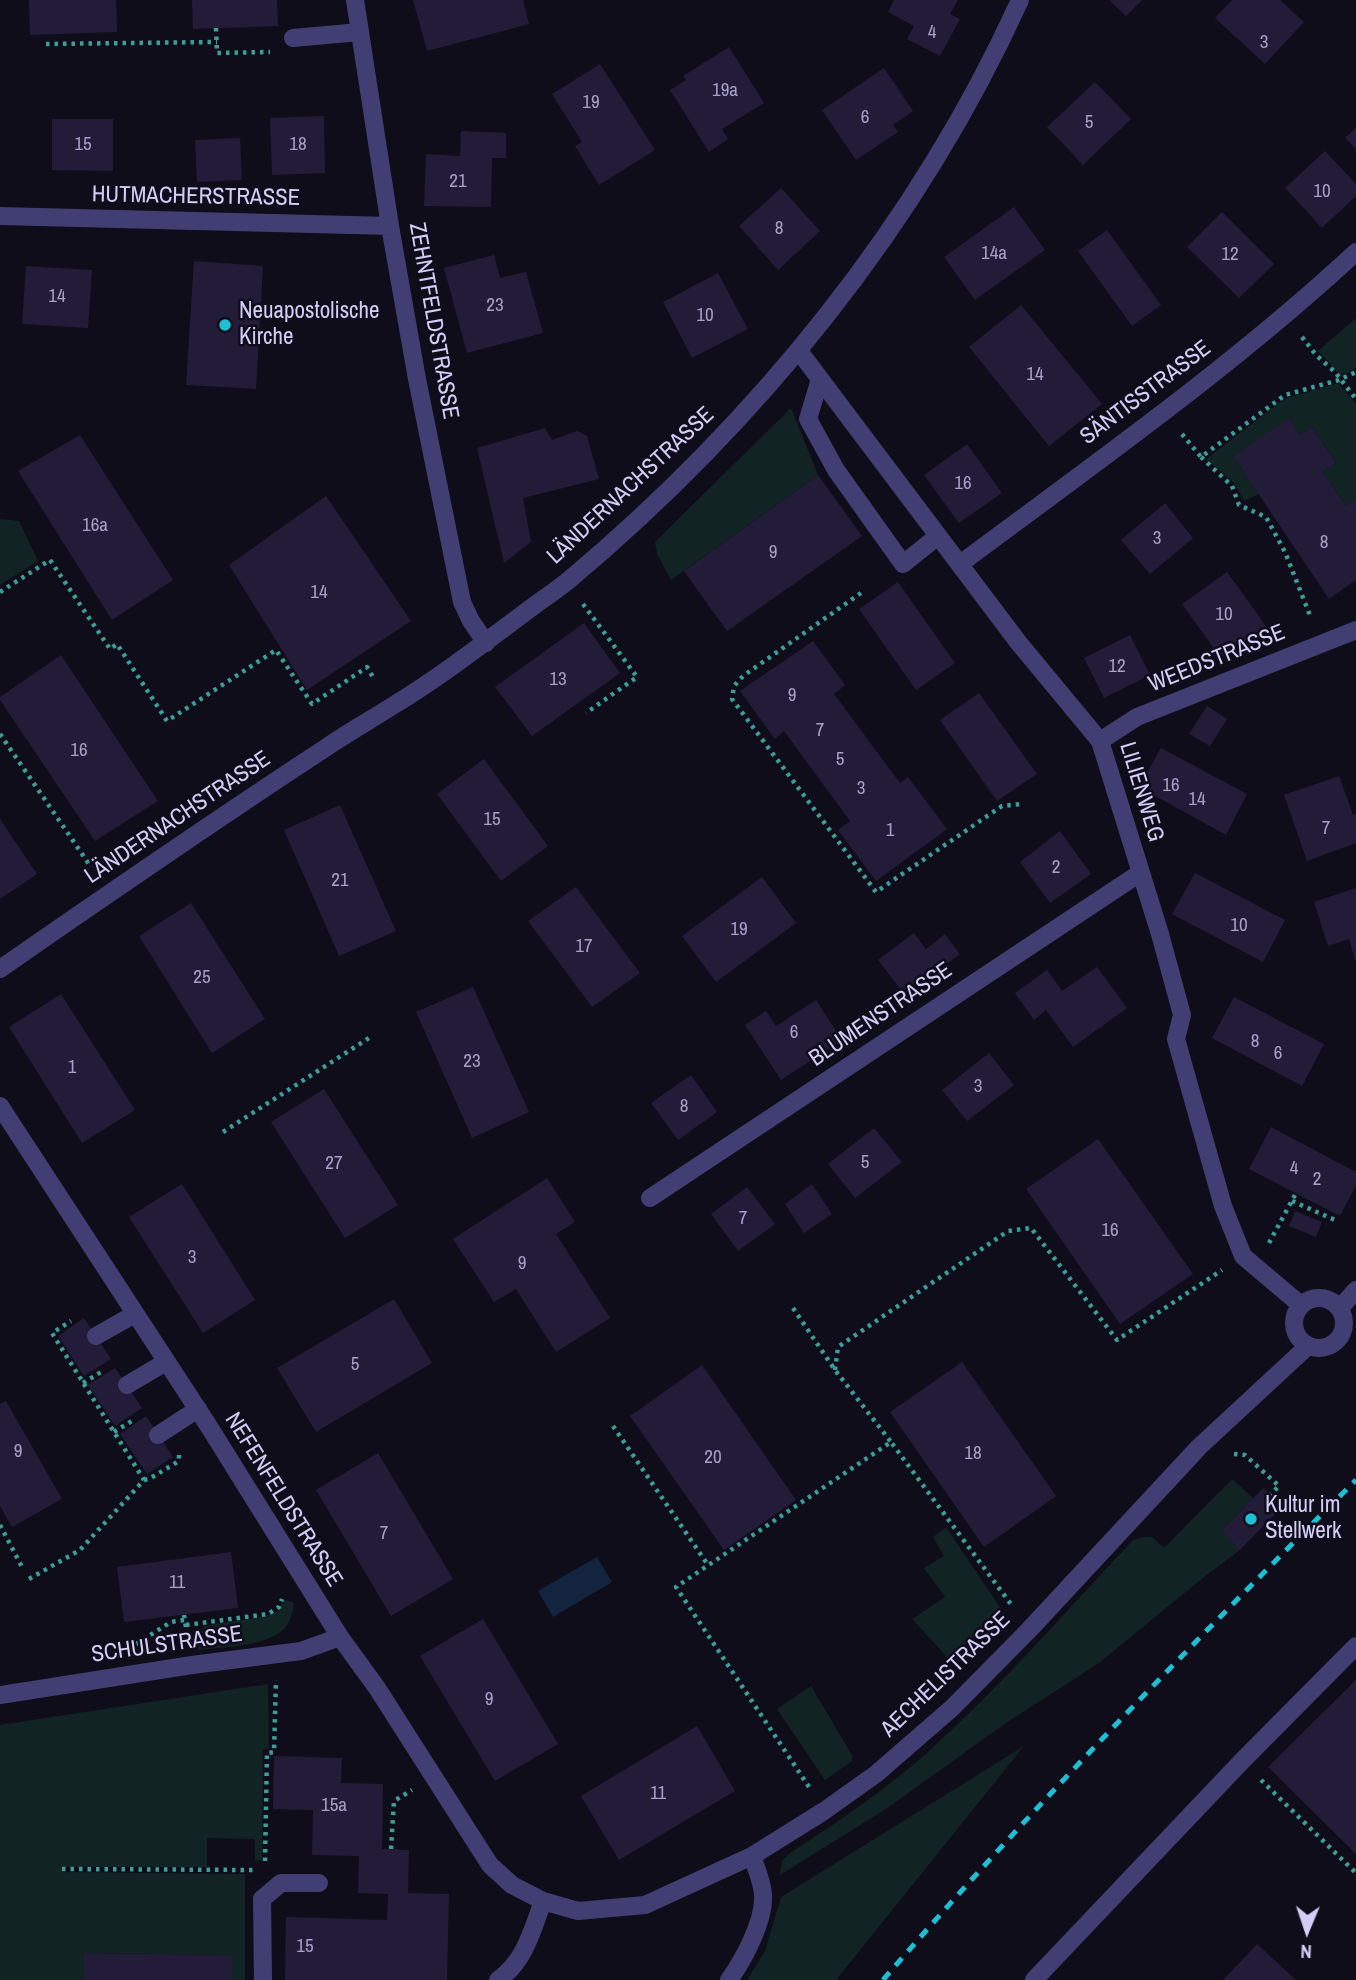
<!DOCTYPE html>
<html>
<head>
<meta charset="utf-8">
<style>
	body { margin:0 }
	#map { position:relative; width:1356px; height:1980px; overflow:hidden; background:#100d1a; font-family:"Archivo Narrow",sans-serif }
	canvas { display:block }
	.north { position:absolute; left:1272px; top:1896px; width:70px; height:70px; -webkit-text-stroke:5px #100d1a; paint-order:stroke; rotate:182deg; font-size:19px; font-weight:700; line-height:28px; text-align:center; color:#d3cdf8 }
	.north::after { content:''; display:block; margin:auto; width:24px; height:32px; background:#d3cdf8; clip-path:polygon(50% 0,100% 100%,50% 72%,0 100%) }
</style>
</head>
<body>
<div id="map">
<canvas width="1356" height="1980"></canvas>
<div class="north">N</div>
</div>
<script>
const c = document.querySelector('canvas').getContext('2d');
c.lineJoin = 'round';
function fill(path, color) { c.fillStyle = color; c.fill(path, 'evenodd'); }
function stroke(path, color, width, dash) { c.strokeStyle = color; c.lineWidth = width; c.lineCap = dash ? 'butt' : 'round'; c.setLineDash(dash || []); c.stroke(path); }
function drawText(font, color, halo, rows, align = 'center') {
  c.font = font + ' "Archivo Narrow",sans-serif'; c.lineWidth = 5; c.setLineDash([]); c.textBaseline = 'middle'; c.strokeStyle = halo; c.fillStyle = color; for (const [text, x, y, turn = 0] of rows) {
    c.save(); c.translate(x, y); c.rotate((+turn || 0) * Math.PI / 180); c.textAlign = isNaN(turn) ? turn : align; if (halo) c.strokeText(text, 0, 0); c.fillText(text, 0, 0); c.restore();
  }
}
const green = new Path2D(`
	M1356 318V368L1341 376 1318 351Z
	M1338 383 1356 404V499L1346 506 1323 472 1336 463 1312 427 1300 435 1289 419 1233 456 1259 494 1244 501 1234 483 1206 459 1284 399Z
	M791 408 818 475 671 580 657 554 655 542Z
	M0 519 19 521 38 561 0 585Z
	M1232 1479 1253 1498 1221 1531 1240 1550 1204 1577 1099 1663 1006 1723 886 1809 780 1875 782 1861 790 1853C838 1822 885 1790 928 1752 1001 1686 1066 1611 1133 1540L1143 1537H1152L1164 1548Z
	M946 1527 1006 1616 961 1662 947 1657 912 1619 945 1597 924 1568 944 1556 933 1537Z
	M283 1600 294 1602C293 1611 291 1621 285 1628 267 1647 222 1647 198 1650L196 1633 202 1631 204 1627C228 1619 258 1622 280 1610Z
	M268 1684 269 1748 263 1750 262 1860 255 1861V1839L207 1838V1867H62V1872L245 1874V1980H232L231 1955 84 1953V1980H0V1725Z
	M811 1686 852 1755V1761L825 1780 777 1709Z
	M1024 1746 836 1980H747L765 1951 781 1897Z`);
const water = new Path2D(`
	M597 1557 612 1582 553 1617 538 1591Z`);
const building = new Path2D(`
	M29 0H116L117 32 30 35Z
	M192 0H277L278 26 193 29Z
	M413 0H523L529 24 427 51Z
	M894 0H958L950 14 960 19 940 56 907 39 914 26 888 12Z
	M1109 0H1142L1126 16Z
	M1232 0H1280L1304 22 1265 64 1215 18Z
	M729 47 764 103 722 129 728 139 709 152 670 90 686 80 683 76Z
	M600 64 655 150 599 185 575 146 582 142 552 94Z
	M884 68 913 111 893 125 898 132 856 160 822 110Z
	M1095 82 1131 119 1083 165 1047 127Z
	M324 116 325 173 272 175 270 118Z
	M52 119H113V171L52 170Z
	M1356 128V149L1345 138Z
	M461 131 506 133V158H492L491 207 424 206 426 154 460 156Z
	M240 138 242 180 197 182 195 140Z
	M1325 151 1356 184V196L1322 228 1285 188Z
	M781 188 820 231 778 270 739 226Z
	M1014 207 1045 250 975 300 944 257Z
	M1222 212 1274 264 1239 298 1187 247Z
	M1107 230 1161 305 1132 326 1078 251Z
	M494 255 500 278 526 272 543 333 467 353 444 268Z
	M194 261 263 266 256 389 186 385Z
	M26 266 92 270 88 328 22 324Z
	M718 273 748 329 692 358 663 302Z
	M1021 305 1102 404 1049 446 969 347Z
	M1289 418 1300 435 1312 427 1336 463 1323 472 1346 506 1356 499V580L1329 599 1233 456Z
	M545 428 552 440 577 431 587 436 599 479 523 498 531 542 504 563 477 448Z
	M80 435 173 580 112 620 18 471Z
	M967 444 1002 493 959 523 924 475Z
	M818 475 862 536 727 631 684 571Z
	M326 496 411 621 307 690 229 565Z
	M1165 503 1193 538 1150 574 1121 540Z
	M1227 572 1266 626 1221 658 1182 604Z
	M898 582 955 663 916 690 859 609Z
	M584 623 620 673 532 736 495 687Z
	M1130 635 1150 675 1104 698 1084 658Z
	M813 641 845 685 834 694 900 783 908 777 947 829 876 881 838 830 850 821 784 731 775 739 740 691Z
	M61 655 158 801 95 841 0 700V697Z
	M979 693 1037 774 997 801 940 720Z
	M1207 706 1227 719 1210 746 1189 734Z
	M1161 748 1247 794 1226 835 1139 787Z
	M484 759 548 846 501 881 437 794Z
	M1339 776 1353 815 1356 814V843L1307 861 1284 795Z
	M340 805 396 931 339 956 284 830Z
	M0 819 37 874 0 899Z
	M1060 831 1091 874 1050 903 1020 862Z
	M1195 873 1285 920 1263 962 1172 914Z
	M762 877 796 923 716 982 682 936Z
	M576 887 640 973 592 1007 528 921Z
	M1356 888V960H1355L1349 939 1328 946 1314 902Z
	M191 903 265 1019 212 1053 139 936Z
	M914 933 926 949 945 934 960 954 905 995 878 960Z
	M1097 967 1127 1008 1073 1047 1046 1010 1034 1020 1015 993 1047 970 1062 991Z
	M473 987 529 1112 472 1138 416 1012Z
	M61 994 135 1110 82 1143 9 1027Z
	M1234 997 1324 1044 1302 1086 1212 1038Z
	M816 1000 842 1040 781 1080 745 1025 766 1011 776 1026Z
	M989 1053 1014 1085 967 1121 942 1090Z
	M691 1075 717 1112 678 1140 651 1103Z
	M324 1089 398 1205 345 1238 271 1122Z
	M1271 1127 1356 1172V1185L1340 1216 1249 1169Z
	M874 1128 902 1162 855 1198 828 1164Z
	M1098 1139 1193 1274 1120 1324 1026 1189Z
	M547 1178 575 1222 556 1234 610 1318 556 1352 516 1289 494 1302 453 1239Z
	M182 1184 255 1300 203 1333 129 1217Z
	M812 1184 832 1214 804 1233 785 1204Z
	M747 1187 775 1224 738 1251 711 1214Z
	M1295 1211 1322 1222 1316 1237 1289 1226Z
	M394 1299 432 1363 316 1432 277 1368Z
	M84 1318 111 1359 84 1376 58 1336Z
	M962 1362 1056 1496 984 1547 890 1412Z
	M702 1365 796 1500 724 1550 630 1416Z
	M115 1368 142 1408 115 1426 88 1385Z
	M6 1401 62 1499 12 1527 0 1506V1404Z
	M146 1416 173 1457 147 1474 120 1434Z
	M378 1453 453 1579 391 1616 316 1490Z
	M1263 1488 1282 1507 1240 1550 1221 1531Z
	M231 1552 238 1608 124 1622 117 1567Z
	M483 1619 558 1744 495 1781 420 1656Z
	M1356 1680V1854L1268 1767Z
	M697 1726 735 1791 619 1860 581 1796Z
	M274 1756 342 1758 341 1783 383 1784 382 1849 409 1850 408 1893 449 1894 447 1980H285L286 1917 387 1920 388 1894 358 1893 359 1856 312 1855 313 1810 273 1809Z
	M1257 1944 1296 1980H1223Z
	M84 1953 232 1955V1980H84Z`);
const path = new Path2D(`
	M216 28 217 53 270 52
	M46 44 217 42
	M1302 337 1316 355 1335 372 1356 399
	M1182 434 1201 457 1285 395 1339 380 1356 372
	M1201 457 1232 486 1239 505 1266 517 1285 552 1311 618
	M0 592 50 560 110 649 117 644 167 721 276 650 312 704 367 667 374 679
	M861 593 743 676 734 686 732 699 876 892 1002 806 1021 804
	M583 604 637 677 586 713
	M0 734 91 867
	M223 1132 372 1036
	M1292 1201 1335 1220
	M1269 1243 1296 1193
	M793 1308 835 1370 891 1442
	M835 1370 838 1347 1008 1231 1031 1228 1117 1340 1222 1270
	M83 1383 101 1372
	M613 1426 708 1565
	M114 1432 135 1419
	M1234 1454 1245 1455 1279 1486 1270 1495
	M144 1480 149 1479 179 1461V1455
	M0 1525 22 1567
	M29 1579 80 1550 144 1480 52 1333 71 1321
	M184 1615 188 1640
	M186 1625 268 1614 279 1607 282 1599
	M136 1644 171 1622 184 1620
	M1261 1780 1356 1873
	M809 1787 676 1587 891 1442 1013 1607
	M391 1849 394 1801 412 1790
	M265 1861 267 1753 274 1752 276 1680
	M62 1869 254 1870`);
const service = new Path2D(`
	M293 38 360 32
	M820 379 808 419 836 470 903 564 938 536
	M96 1336 135 1314
	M127 1385 166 1362
	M158 1435 198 1409
	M263 1980 262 1899 281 1883H319
	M1034 1980 1242 1761 1356 1646`);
const minor = new Path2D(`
	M355 0 390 226 417 379 462 602 471 621 486 643
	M0 216 390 226
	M799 351 1018 642 1100 741 1160 934 1182 1015 1176 1039 1223 1206 1243 1256 1301 1305
	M960 564C1094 464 1233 366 1356 252
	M1100 741 1137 717 1356 630
	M0 969C108 894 217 819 327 747 349 732 372 719 394 705 443 675 488 640 535 605 546 597 558 589 569 580 757 422 918 225 1020 0
	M0 1106 208 1425 340 1637 377 1688 490 1865 512 1885 543 1901 578 1911 645 1905 752 1856 824 1811 876 1774 952 1708 1029 1630 1199 1447 1308 1346
	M650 1198 1140 873
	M1294 1323a25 25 0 1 1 50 0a25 25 0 1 1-50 0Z
	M1340 1308 1356 1290
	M0 1695 192 1665 301 1651 340 1637
	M498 1980C525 1961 532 1931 543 1901
	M729 1980C744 1959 765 1920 763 1894 762 1881 756 1868 752 1856`);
const rail = new Path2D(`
	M883 1980C1033 1806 1194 1642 1356 1480`);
const markers = [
	[225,325,7,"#1dbfd5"],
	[1251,1519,7,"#1dbfd5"]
];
const numberNames = [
	["4",932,33],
	["3",1264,43],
	["19a",725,91],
	["19",591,103],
	["6",865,118],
	["5",1089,123],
	["15",83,145],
	["18",298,145],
	["21",458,182],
	["10",1322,192],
	["8",779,229],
	["14a",994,254],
	["12",1230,255],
	["14",57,297],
	["23",495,306],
	["10",705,316],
	["14",1035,375],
	["16",963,484],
	["16a",95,526],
	["3",1157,539],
	["8",1324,543],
	["9",773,553],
	["14",319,593],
	["10",1224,615],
	["12",1117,667],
	["13",558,680],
	["9",792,696],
	["7",820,731],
	["16",79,751],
	["5",840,760],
	["16",1171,786],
	["3",861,789],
	["14",1197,800],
	["15",492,820],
	["7",1326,829],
	["1",890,831],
	["2",1056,868],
	["21",340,881],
	["10",1239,926],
	["19",739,930],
	["17",584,947],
	["25",202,978],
	["6",794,1033],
	["8",1255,1042],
	["6",1278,1054],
	["23",472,1062],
	["1",72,1068],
	["3",978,1087],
	["8",684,1107],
	["5",865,1163],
	["27",334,1164],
	["4",1294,1169],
	["2",1317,1180],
	["7",743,1219],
	["16",1110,1231],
	["3",192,1258],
	["9",522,1264],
	["5",355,1365],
	["9",18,1452],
	["18",973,1454],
	["20",713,1458],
	["7",384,1534],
	["11",177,1583],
	["9",489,1700],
	["11",658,1794],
	["15a",334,1806],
	["15",305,1947]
];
const streetNames = [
	["HUTMACHERSTRASSE",196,197,1],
	["ZEHNTFELDSTRASSE",433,321,80],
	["SÄNTISSTRASSE",1146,393,-37],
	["LÄNDERNACHSTRASSE",631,486,-43],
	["WEEDSTRASSE",1217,659,-22],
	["LILIENWEG",1141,792,73],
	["LÄNDERNACHSTRASSE",178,818,-34],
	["BLUMENSTRASSE",881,1015,-34],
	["NEFENFELDSTRASSE",283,1500,58],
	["SCHULSTRASSE",167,1645,-8],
	["AECHELISTRASSE",946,1675,-44]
];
const poiNames = [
	["Neuapostolische",239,312],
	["Kirche",239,338],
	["Kultur im",1265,1506],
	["Stellwerk",1265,1532]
];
fill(green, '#112323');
fill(water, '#13243e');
fill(building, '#221c39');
stroke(path, '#3c9e9a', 4.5, [3.5, 5]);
stroke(service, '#413e73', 18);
stroke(minor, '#413e73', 18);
stroke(rail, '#1dbfd5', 5, [10, 9]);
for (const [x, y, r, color] of markers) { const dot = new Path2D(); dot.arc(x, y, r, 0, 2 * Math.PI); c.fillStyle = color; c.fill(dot); stroke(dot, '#100d1a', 2.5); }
drawText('19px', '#a7a1c8', null, numberNames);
drawText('23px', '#d3cdf8', '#100d1a', streetNames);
drawText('23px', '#d3cdf8', '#100d1a', poiNames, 'left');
</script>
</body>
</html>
